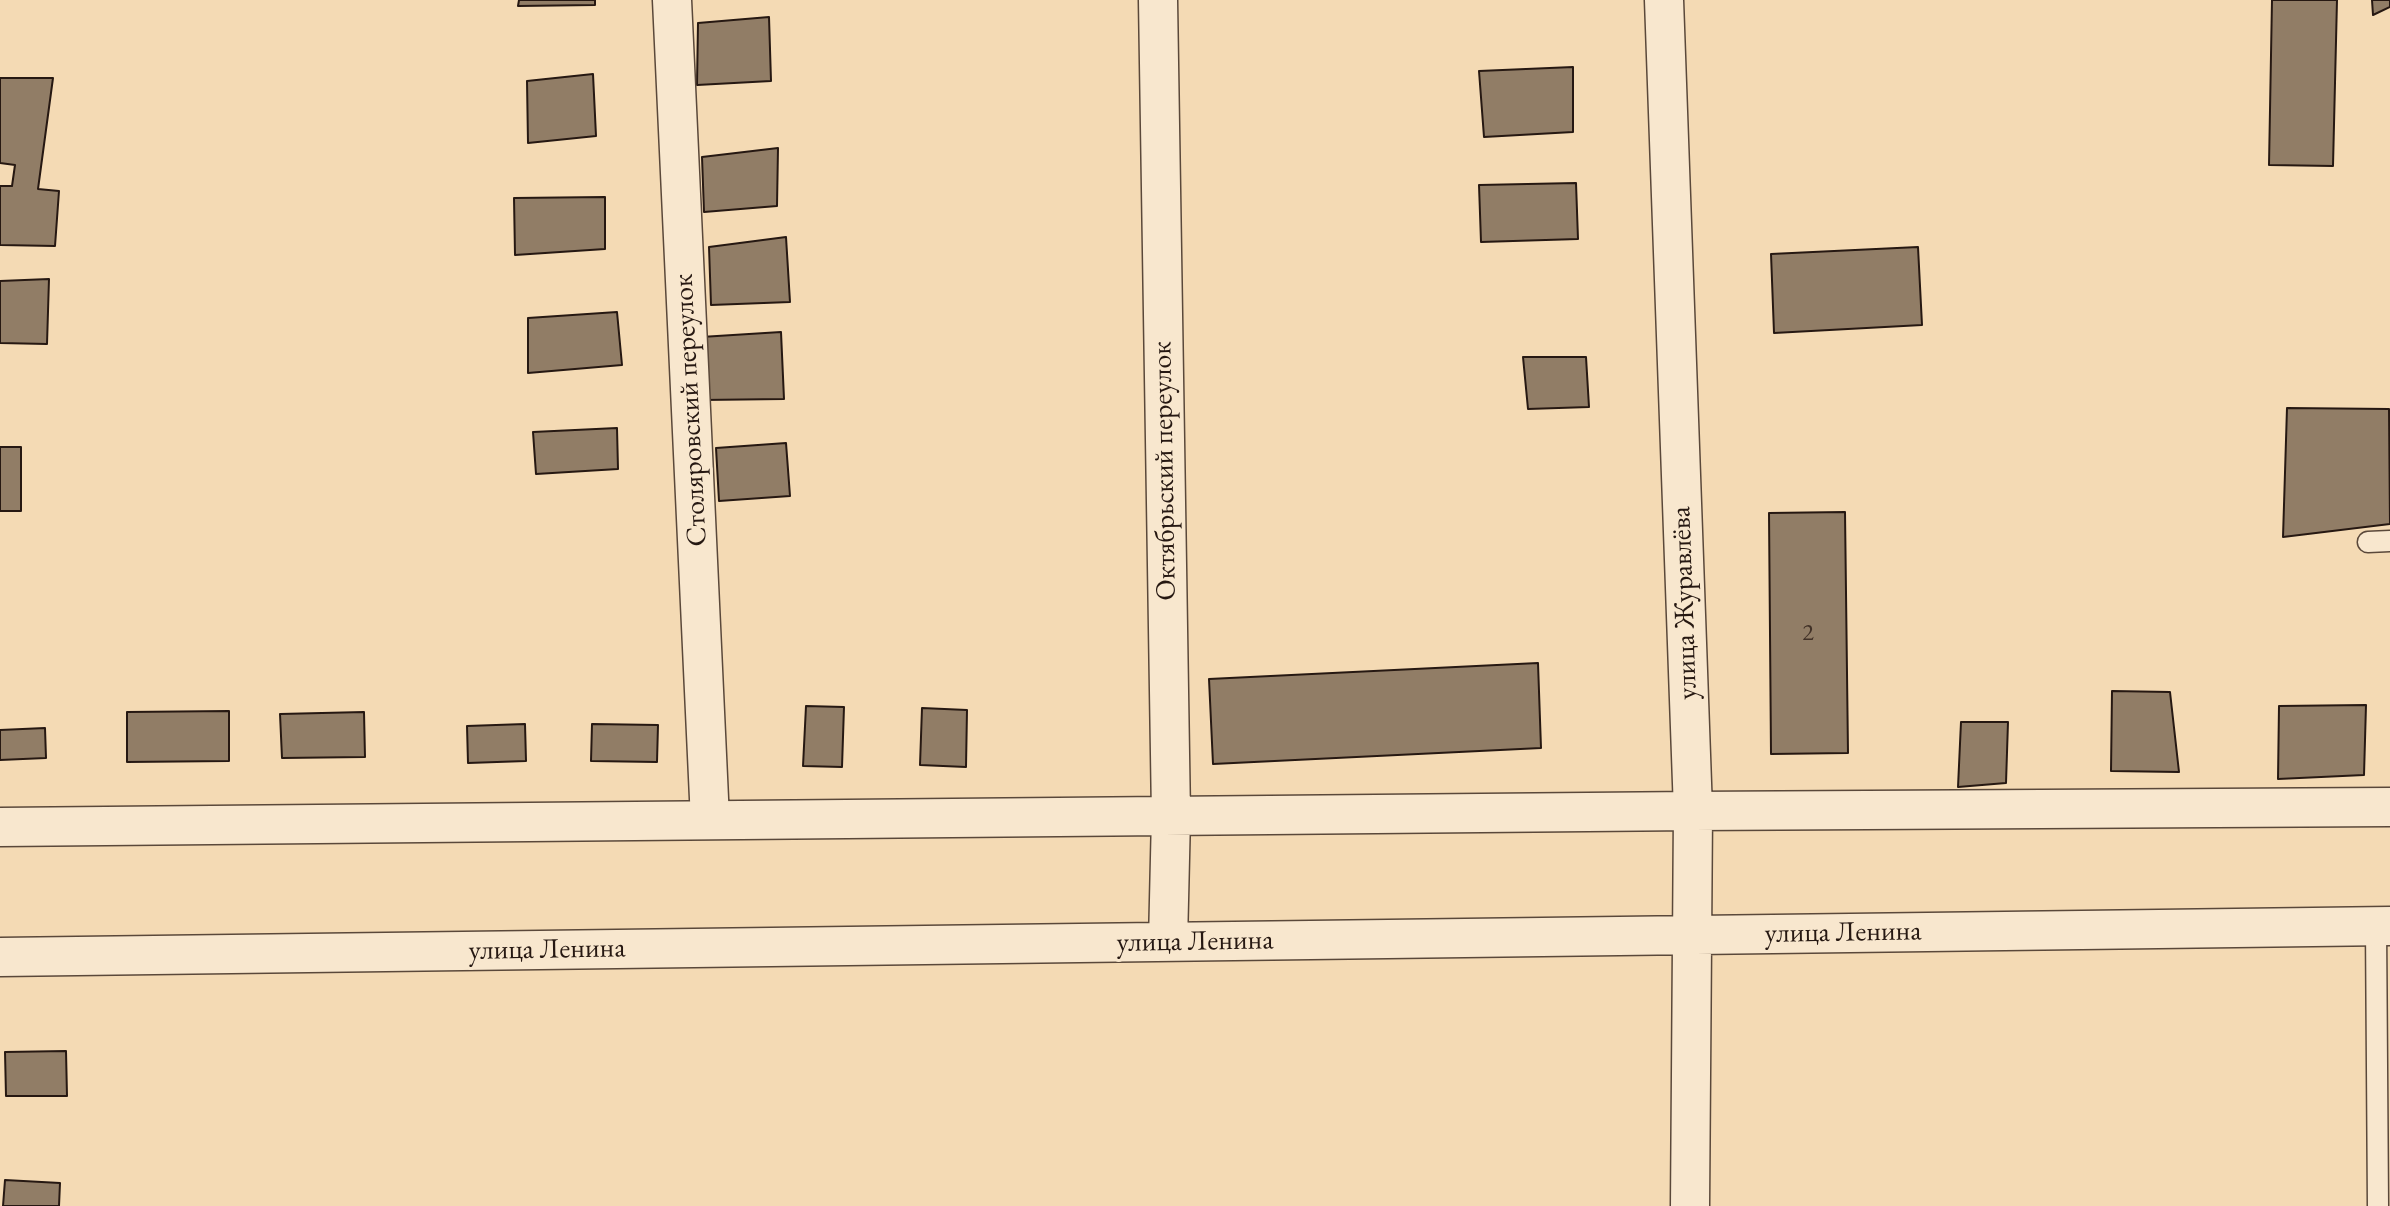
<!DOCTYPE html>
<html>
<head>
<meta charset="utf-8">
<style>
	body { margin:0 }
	canvas { display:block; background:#f4dab4 }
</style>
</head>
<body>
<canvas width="2390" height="1206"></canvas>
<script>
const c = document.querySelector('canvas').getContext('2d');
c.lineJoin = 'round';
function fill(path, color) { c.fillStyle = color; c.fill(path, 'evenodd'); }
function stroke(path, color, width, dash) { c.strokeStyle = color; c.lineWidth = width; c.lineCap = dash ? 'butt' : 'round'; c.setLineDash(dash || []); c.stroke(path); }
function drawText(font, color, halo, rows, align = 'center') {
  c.font = font + ' "EB Garamond",serif'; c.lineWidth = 6; c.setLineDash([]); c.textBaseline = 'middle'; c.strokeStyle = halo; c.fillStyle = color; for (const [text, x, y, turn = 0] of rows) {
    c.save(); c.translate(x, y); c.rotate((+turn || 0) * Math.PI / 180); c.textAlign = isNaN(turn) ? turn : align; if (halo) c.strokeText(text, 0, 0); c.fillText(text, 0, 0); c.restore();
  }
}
const building = new Path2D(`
	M519 0H595V5L518 6Z
	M2272 0H2337L2333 166 2269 165Z
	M2372 0H2390V7L2373 15Z
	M769 17 771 81 697 85 698 23Z
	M1573 67V132L1484 137 1479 71Z
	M593 74 596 136 528 143 527 81Z
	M0 78H53L38 189 59 191 55 246 0 245V186H12L15 165 0 163Z
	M778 148 777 206 704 212 702 157Z
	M1576 183 1578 239 1481 242 1479 185Z
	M605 197V249L515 255 514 198Z
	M786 237 790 302 711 305 709 247Z
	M1918 247 1922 325 1774 333 1771 254Z
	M49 279 47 344 0 343V281Z
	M617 312 622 365 528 373V318Z
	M781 332 784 399 702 400 701 337Z
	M1523 357H1586L1589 407 1528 409Z
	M2287 408 2389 409 2390 524 2283 537Z
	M617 428 618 469 536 474 533 432Z
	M786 443 790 496 719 501 716 448Z
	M0 447H21V511H0Z
	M1845 512 1848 753 1771 754 1769 513Z
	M1538 663 1541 748 1213 764 1209 679Z
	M2112 691 2170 692 2179 772 2111 771Z
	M2366 705 2364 775 2278 779 2279 706Z
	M806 706 844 707 842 767 803 766Z
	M922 708 967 710 966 767 920 765Z
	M229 711V761L127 762V712Z
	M364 712 365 757 282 758 280 714Z
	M1961 722H2008L2006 783 1958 787Z
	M525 724 526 761 468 763 467 726Z
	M592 724 658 725 657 762 591 761Z
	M45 728 46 758 0 760V730Z
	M66 1051 67 1096H6L5 1052Z
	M5 1180 60 1183 59 1206H3Z`);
const lane = new Path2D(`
	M2368 542 2390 541
	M2376 926 2378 1206`);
const street = new Path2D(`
	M672 0 710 820
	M1158 0 1171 816 1168 942
	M1664 0 1693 811 1690 1206
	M0 827 1693 811 2390 807
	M0 957 2390 926`);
const numberNames = [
	["2",1808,633]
];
const streetNames = [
	["Столяровский переулок",691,410,-93],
	["Октябрьский переулок",1165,471,-91],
	["улица Журавлёва",1685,603,-92],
	["улица Ленина",1843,933,-1],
	["улица Ленина",1195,942,-1],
	["улица Ленина",547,950,-1]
];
fill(building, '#917d66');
stroke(building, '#261812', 2);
stroke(lane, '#5a483a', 23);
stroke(street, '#5a483a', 41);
stroke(lane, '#f8e7ce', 20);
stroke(street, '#f8e7ce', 38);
drawText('24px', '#413127', null, numberNames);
drawText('28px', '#261812', '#f8e7ce', streetNames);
</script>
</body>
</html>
